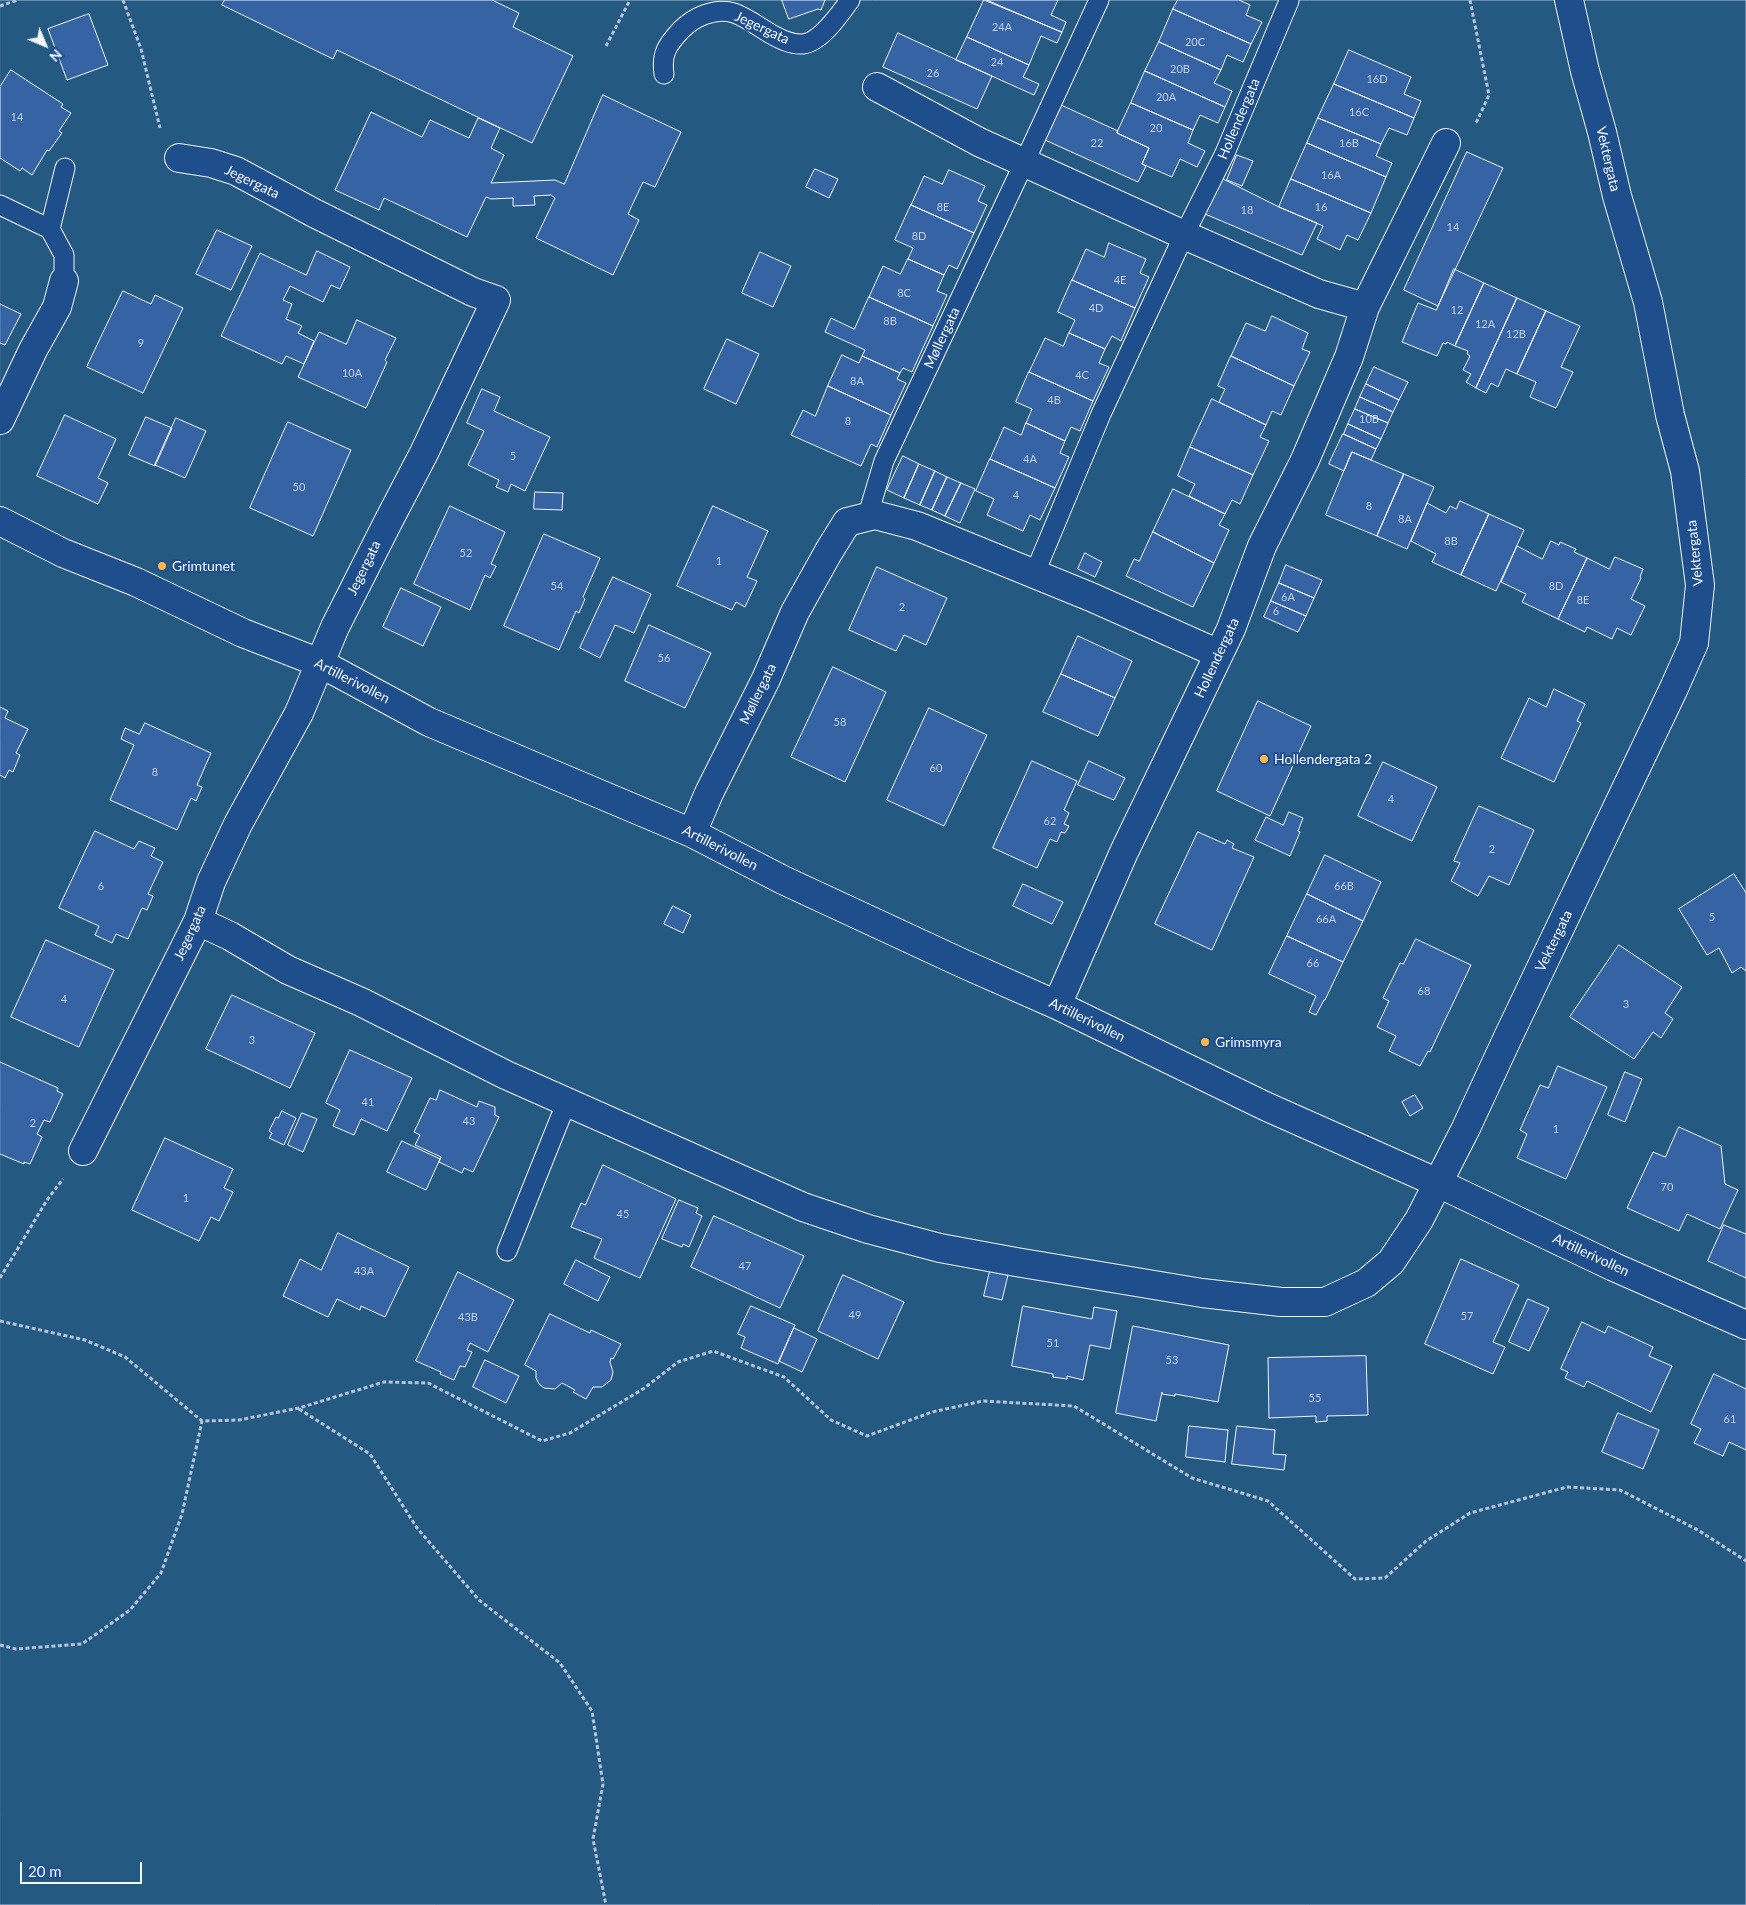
<!DOCTYPE html>
<html>
<head>
<meta charset="utf-8">
<style>
	body { margin:0 }
	#map { position:relative; width:1746px; height:1905px; overflow:hidden; background:#1f4e8c; font-family:Lato,sans-serif }
	canvas { display:block }
	.north { position:absolute; left:20px; top:20px; width:50px; height:50px; -webkit-text-stroke:4px #1f4e8c; paint-order:stroke; rotate:135deg; font-size:14px; font-weight:700; line-height:20px; text-align:center; color:#f2f6ff }
	.north::after { content:''; display:block; margin:auto; width:18px; height:22px; background:#f2f6ff; clip-path:polygon(50% 0,100% 100%,50% 72%,0 100%) }
	.scale { position:absolute; left:20px; top:1862px; width:122px; height:22px; box-sizing:border-box; border:2px solid #f2f6ff; border-top:0; padding-left:6px; font-size:15px; line-height:18px; white-space:nowrap; color:#f2f6ff; -webkit-text-stroke:4px #1f4e8c; paint-order:stroke }
</style>
</head>
<body>
<div id="map">
<canvas width="1746" height="1905"></canvas>
<div class="north">N</div>
<div class="scale">20 m</div>
</div>
<script>
const c = document.querySelector('canvas').getContext('2d');
c.lineJoin = 'round';
function fill(path, color) { c.fillStyle = color; c.fill(path, 'evenodd'); }
function stroke(path, color, width, dash) { c.strokeStyle = color; c.lineWidth = width; c.lineCap = dash ? 'butt' : 'round'; c.setLineDash(dash || []); c.stroke(path); }
function drawText(font, color, halo, rows, align = 'center') {
  c.font = font + ' Lato,sans-serif'; c.lineWidth = 4; c.setLineDash([]); c.textBaseline = 'middle'; c.strokeStyle = halo; c.fillStyle = color; for (const [text, x, y, turn = 0] of rows) {
    c.save(); c.translate(x, y); c.rotate((+turn || 0) * Math.PI / 180); c.textAlign = isNaN(turn) ? turn : align; if (halo) c.strokeText(text, 0, 0); c.fillText(text, 0, 0); c.restore();
  }
}
const green = new Path2D(`
	M0 0H1746V1905H0Z`);
const building = new Path2D(`
	M225 0H492L519 13 513 27 573 56 532 143 337 50 333 59 222 5Z
	M782 0H825L821 10 818 9 789 19Z
	M984 0 1062 32 1057 43 1041 36 1029 65 967 37Z
	M987 0H1058L1051 15 1066 22 1062 32Z
	M1178 0H1239L1250 5 1246 15 1262 22 1251 44 1173 9Z
	M1173 9 1251 44 1243 62 1227 55 1221 70 1159 42Z
	M89 14 108 65 67 80 48 29Z
	M898 33 992 76 977 109 883 67Z
	M967 37 1029 65 1023 77 1039 84 1034 95 956 60Z
	M1159 42 1221 70 1214 83 1232 91 1225 107 1145 71Z
	M1349 50 1411 77 1404 94 1421 101 1414 118 1334 84Z
	M11 70 63 104 61 107 71 113 59 131 62 133 49 151 47 150 32 175 22 168 20 171 0 158V87Z
	M1145 71 1225 107 1218 123 1200 115 1193 130 1131 103Z
	M1334 84 1414 118 1407 135 1389 128 1381 144 1318 118Z
	M603 95 681 132 655 187 643 182 628 214 639 220 613 275 536 238 555 198 551 195 534 196 535 205 513 206V198L491 199 486 197 467 237 384 198 379 210 335 190 371 112 422 137 430 120 469 138 478 118 500 128 491 148 504 155 491 183 555 180 564 184Z
	M1131 103 1193 130 1188 143 1205 151 1197 167 1180 159 1172 177 1142 164 1149 148 1117 133Z
	M1061 105 1118 131 1117 133 1149 148 1142 164 1146 166 1138 182 1045 140Z
	M1318 118 1381 144 1376 156 1392 163 1386 177 1307 143Z
	M1307 143 1386 177 1371 213 1291 179Z
	M1467 152 1503 168 1438 306 1404 290Z
	M1237 155 1253 161 1242 186 1227 180Z
	M815 169 838 179 829 198 806 187Z
	M949 170 985 186 978 201 987 205 974 233 911 205 924 176 942 184Z
	M1221 178 1279 207 1317 223 1302 255 1205 214Z
	M1291 179 1371 213 1358 240 1347 235 1340 250 1317 239 1323 226 1279 207Z
	M911 205 974 233 957 269 949 265 944 275 908 259 913 248 895 240Z
	M217 230 252 246 231 290 196 274Z
	M1109 243 1146 259 1140 273 1149 277 1135 308 1072 280 1086 249 1104 257Z
	M317 251 350 267 340 289 331 285 323 302 290 286 283 300 292 304 286 319 302 326 298 333 314 341 304 364 286 356 282 364 221 336 260 253 306 275Z
	M760 252 791 266 773 307 742 293Z
	M908 259 944 275 937 291 947 295 933 326 869 297 883 266 900 274Z
	M1454 269 1484 283 1455 346 1447 342 1446 344 1443 343 1437 356 1402 342 1418 303 1436 310Z
	M1072 280 1135 308 1121 341 1112 336 1105 349 1069 333 1075 320 1058 312Z
	M1484 283 1517 298 1476 388 1466 382 1471 374 1463 370 1470 356 1467 354 1468 351 1455 346Z
	M123 291 151 304 155 295 183 308 143 393 87 367Z
	M869 297 933 326 912 372 903 368 900 373 862 356 865 350 825 332 831 318 854 329Z
	M1517 298 1546 311 1517 374 1506 369 1498 387 1491 383 1486 393 1476 388Z
	M0 304 21 314 5 345 0 343Z
	M1546 311 1580 326 1561 367 1573 372 1556 408 1530 397 1536 382 1517 374Z
	M1272 316 1308 333 1302 349 1310 352 1294 386 1231 356 1246 323 1265 331Z
	M357 320 396 338 385 360 387 362 366 408 298 377 319 332 346 344Z
	M1069 333 1105 349 1099 363 1109 367 1093 401 1029 372 1045 338 1063 346Z
	M727 339 759 354 736 404 704 389Z
	M842 355 859 363 862 356 900 373 897 379 906 383 891 415 828 386Z
	M1231 356 1294 386 1281 415 1272 411 1266 425 1219 402 1225 389 1218 386Z
	M1374 367 1408 382 1399 400 1366 384Z
	M1029 372 1093 401 1080 431 1071 427 1065 441 1026 423 1032 409 1016 402Z
	M1366 384 1399 400 1393 412 1360 397Z
	M828 386 891 415 877 447 871 444 861 466 791 435 803 410 815 416Z
	M482 389 500 397 494 411 550 437 525 491 511 484 508 492 496 487 499 480 468 465 484 431 467 423Z
	M1360 397 1393 412 1388 423 1355 409Z
	M1212 399 1266 425 1260 437 1269 441 1253 475 1190 447Z
	M1355 409 1388 423 1381 439 1348 424Z
	M65 415 116 439 98 478 108 483 98 504 37 476Z
	M146 417 172 428 155 466 129 455Z
	M176 418 206 431 185 478 155 465Z
	M288 422 351 450 313 536 250 508Z
	M1026 423 1065 441 1060 453 1069 457 1055 488 990 459 1004 427 1021 435Z
	M1348 424 1381 439 1376 449 1344 434Z
	M1343 434 1376 449 1371 460 1352 452 1344 471 1329 464Z
	M1190 447 1253 475 1240 504 1232 500 1225 514 1189 496 1195 484 1178 476Z
	M1352 452 1404 474 1377 536 1326 515Z
	M903 456 919 464 904 498 887 490Z
	M990 459 1055 488 1040 520 1030 515 1023 531 987 515 994 499 976 491Z
	M919 464 935 471 920 505 904 498Z
	M935 471 947 477 932 510 920 505Z
	M1404 474 1434 487 1407 549 1377 536Z
	M947 477 961 483 945 516 932 510Z
	M961 483 975 489 960 523 945 516Z
	M1173 489 1225 514 1219 525 1229 530 1214 563 1153 532Z
	M535 492 563 493 562 510 534 509Z
	M1460 501 1489 514 1461 575 1432 562 1436 554 1411 541 1427 503 1446 513 1450 506 1456 509Z
	M450 506 505 532 491 564 496 566 490 578 485 575 470 610 414 584Z
	M713 506 768 531 747 577 757 581 745 607 736 602 732 610 677 586Z
	M1489 514 1524 530 1496 591 1461 575Z
	M1153 532 1214 563 1193 607 1126 576 1134 559 1139 561Z
	M544 534 600 558 583 597 585 599 579 613 576 611 559 650 504 626Z
	M1551 541 1559 545 1560 542 1576 549 1574 552 1587 558 1558 619 1522 602 1526 594 1501 582 1517 546 1542 559Z
	M1085 553 1102 562 1095 577 1078 569Z
	M1615 557 1643 569 1640 577 1641 578 1631 599 1645 606 1631 635 1617 628 1612 639 1587 627 1585 632 1558 619 1587 558 1609 569Z
	M1286 565 1322 580 1314 598 1279 583Z
	M877 567 947 598 926 645 904 635 896 651 849 630Z
	M613 577 651 594 634 633 615 625 600 658 580 648Z
	M1279 583 1314 598 1306 616 1271 601Z
	M401 588 441 607 423 646 383 627Z
	M1271 601 1306 616 1298 632 1264 617Z
	M649 625 711 653 685 708 625 681Z
	M1078 636 1132 661 1115 698 1061 674Z
	M833 667 886 692 845 782 791 757Z
	M1061 674 1115 698 1098 736 1043 712Z
	M1554 689 1585 704 1577 721 1581 723 1554 782 1501 758 1529 698 1546 707Z
	M1258 701 1311 726 1270 816 1217 791Z
	M0 707 8 711 5 718 28 729 16 753 20 755 13 772 9 770 5 778 0 775Z
	M929 708 987 735 944 826 887 800Z
	M145 723 211 753 197 785 202 787 196 801 191 798 177 830 110 800 134 745 121 739 125 728 139 734Z
	M1032 761 1077 781 1064 810 1069 813 1064 824 1069 826 1065 833 1061 832 1057 842 1050 839 1037 868 993 848Z
	M1089 761 1125 778 1114 800 1078 785Z
	M1383 762 1437 787 1412 841 1358 816Z
	M1479 806 1534 830 1509 885 1489 876 1478 896 1451 881 1460 863 1454 861Z
	M1289 812 1303 818 1298 831 1300 832 1290 856 1255 840 1266 817 1283 825Z
	M95 831 134 849 139 841 155 848 151 856 163 862 148 894 153 896 147 910 142 908 128 939 116 934 112 943 95 935 99 926 59 908Z
	M1198 832 1225 844 1227 840 1234 844 1232 848 1254 857 1212 950 1155 924Z
	M1325 855 1381 882 1363 921 1307 894Z
	M1734 874 1746 893V971L1741 967 1732 973 1719 948 1707 955 1679 909Z
	M1023 884 1063 902 1052 924 1013 906Z
	M1307 894 1363 921 1343 962 1287 936Z
	M673 906 691 915 683 933 664 924Z
	M1287 936 1343 962 1325 1000H1324L1316 1015 1309 1012 1316 996 1269 974Z
	M1416 939 1471 965 1430 1052 1428 1051 1420 1066 1389 1051 1396 1036 1377 1027 1389 1001 1383 998 1400 963 1403 964Z
	M46 940 114 970 79 1047 11 1017Z
	M1619 945 1682 987 1665 1013 1673 1019 1661 1038 1653 1032 1634 1059 1570 1017Z
	M232 995 315 1033 290 1088 206 1049Z
	M350 1050 412 1078 387 1131 361 1119 354 1135 333 1126 340 1110 326 1103Z
	M0 1062 58 1088 57 1091 63 1094 50 1122 44 1120 37 1134 42 1137 30 1164 24 1162V1164L0 1154Z
	M1558 1066 1607 1087 1566 1179 1517 1158 1527 1134 1520 1130 1540 1085 1548 1088Z
	M1625 1072 1642 1079 1625 1122 1608 1115Z
	M440 1090 477 1107 479 1101 495 1107V1115L499 1117 473 1172 464 1168 462 1173 439 1162 441 1157 415 1145 420 1135 414 1132 430 1098 436 1100Z
	M1415 1095 1423 1108 1410 1116 1402 1102Z
	M282 1111 296 1118 284 1145 269 1138 272 1133 269 1131 276 1117 278 1118Z
	M302 1113 317 1119 303 1152 288 1145Z
	M1679 1127 1721 1146 1725 1184 1738 1190 1720 1229 1687 1214 1679 1231 1627 1208 1653 1152 1665 1157Z
	M165 1138 233 1169 224 1188 233 1192 219 1221 211 1217 199 1241 132 1210Z
	M402 1141 440 1159 426 1190 387 1172Z
	M603 1165 676 1199 640 1278 594 1258 602 1239 571 1227 581 1203 585 1205Z
	M679 1200 698 1208 696 1213 702 1216 689 1247 683 1244 682 1247 662 1239Z
	M714 1216 804 1256 780 1308 691 1267Z
	M1724 1225 1746 1234V1278L1708 1261Z
	M338 1233 409 1267 385 1317 361 1306 360 1310 337 1299 328 1317 283 1296 300 1259 321 1270Z
	M1461 1259 1519 1285 1493 1342 1505 1347 1493 1374 1425 1344Z
	M576 1260 610 1277 598 1301 564 1284Z
	M990 1271 1008 1275 1002 1300 984 1296Z
	M458 1272 514 1300 488 1352 470 1343 467 1350 472 1352 465 1367 460 1366 454 1380 440 1374 441 1372 416 1361Z
	M843 1275 904 1302 878 1359 818 1331Z
	M1528 1299 1549 1308 1529 1351 1509 1342Z
	M751 1306 795 1325 778 1364 741 1348 745 1337 738 1334Z
	M1023 1306 1092 1319 1094 1307 1117 1311 1110 1349 1090 1345 1083 1380 1067 1376V1379L1053 1377V1374L1012 1366Z
	M550 1314 590 1333 591 1330 621 1344 613 1359 611 1358 610 1362 613 1372 611 1380 602 1387H593L586 1399 573 1392 575 1390 562 1383 555 1389 544 1388 539 1384 536 1378V1371L525 1365Z
	M1582 1322 1605 1333 1608 1326 1653 1347 1649 1356 1672 1366 1651 1412 1587 1381 1584 1387 1565 1378 1568 1372 1561 1369Z
	M1133 1326 1229 1345 1218 1402 1175 1394V1396L1162 1394V1392L1156 1421 1116 1413Z
	M794 1328 817 1339 802 1372 779 1361Z
	M1366 1356 1368 1415 1327 1416V1421L1316 1422V1416L1269 1418 1268 1358Z
	M485 1360 519 1376 506 1403 473 1387Z
	M1714 1374 1746 1389V1450L1729 1442 1723 1456 1694 1443 1701 1429 1691 1424Z
	M1618 1413 1659 1430 1643 1469 1602 1452Z
	M1189 1426 1228 1430 1225 1462 1186 1457Z
	M1237 1426 1275 1430 1273 1454 1286 1455 1284 1470 1232 1464Z`);
const path = new Path2D(`
	M123 0 141 49 160 128
	M1470 0 1489 95 1477 121 1474 124
	M0 6 18 0
	M606 46 630 0
	M0 1278 47 1200 63 1179
	M0 1321 85 1340 125 1357 202 1421 239 1420 299 1408 384 1382 428 1383 542 1441 570 1433 643 1389 678 1362 713 1351 784 1377 831 1420 867 1436 932 1412 983 1401 1074 1406 1192 1478 1268 1501 1355 1579 1385 1578 1426 1541 1470 1513 1567 1487 1620 1490 1698 1530 1746 1561
	M299 1409 370 1454 417 1528 479 1600 560 1663 592 1711 603 1784 593 1839 606 1905
	M0 1645 16 1649 82 1644 130 1610 161 1573 182 1514 202 1421`);
const lane = new Path2D(`
	M664 74C661 54 667 45 681 30 694 17 715 7 734 13 746 17 759 27 771 34 780 39 791 45 803 44 821 42 840 14 850 0
	M0 205 50 229 64 255V281
	M50 229 65 168
	M867 518 884 461 1025 161 1099 0
	M1034 575 1101 414 1184 235 1225 153 1289 1
	M507 1251 567 1101`);
const street = new Path2D(`
	M877 87 979 142 1184 235 1319 294 1365 307
	M0 420 33 350 57 307 64 281
	M0 521 63 553 136 582 243 633 320 663 429 722 692 833 783 880 964 964 1057 1005 1265 1106 1438 1183 1614 1267 1746 1325
	M692 833 709 793 766 679 795 612 829 551 847 522 875 515 917 526 1091 597 1219 654
	M198 921 230 936 288 970 361 1002 506 1075 803 1207 868 1229 940 1248 1016 1262 1202 1293 1281 1302H1325L1366 1283 1391 1262 1419 1220 1466 1128 1509 1035 1674 688 1694 643 1700 585 1685 471 1670 415 1648 302 1617 196 1602 132 1585 71 1569 0
	M1057 1005 1124 852 1231 629 1262 546 1305 460 1349 357 1365 307 1446 143
	M83 1151 198 921 211 882 238 824 299 713 335 627 388 522 424 453 496 300 473 292 314 213 236 171 211 163 179 158`);
const markers = [
	[162,566,5,"#ffb74d"],
	[1264,759,5,"#ffb74d"],
	[1205,1042,5,"#ffb74d"]
];
const numberNames = [
	["24A",1002,27],
	["20C",1195,42],
	["24",997,62],
	["20B",1180,69],
	["26",933,73],
	["16D",1377,79],
	["20A",1166,97],
	["16C",1359,112],
	["14",17,117],
	["20",1156,128],
	["22",1097,143],
	["16B",1349,143],
	["16A",1331,175],
	["8E",943,207],
	["16",1321,207],
	["18",1247,210],
	["14",1453,227],
	["8D",919,236],
	["4E",1120,280],
	["8C",904,293],
	["4D",1096,308],
	["12",1457,310],
	["8B",890,321],
	["12A",1485,324],
	["12B",1516,334],
	["9",141,343],
	["10A",352,373],
	["4C",1082,375],
	["8A",857,381],
	["4B",1054,400],
	["10B",1369,419],
	["8",848,421],
	["5",513,456],
	["4A",1030,459],
	["50",299,487],
	["4",1016,495],
	["8",1369,506],
	["8A",1405,519],
	["8B",1451,541],
	["52",466,553],
	["1",719,561],
	["54",557,586],
	["8D",1556,586],
	["6A",1288,597],
	["8E",1583,600],
	["2",902,607],
	["6",1276,611],
	["56",664,658],
	["58",840,722],
	["60",936,768],
	["8",155,772],
	["4",1391,799],
	["62",1050,821],
	["2",1492,849],
	["6",101,886],
	["66B",1344,886],
	["5",1712,917],
	["66A",1326,919],
	["66",1313,963],
	["68",1424,991],
	["4",64,999],
	["3",1626,1004],
	["3",252,1040],
	["41",368,1102],
	["43",469,1121],
	["2",33,1123],
	["1",1556,1129],
	["70",1667,1187],
	["1",186,1198],
	["45",623,1214],
	["47",745,1266],
	["43A",364,1271],
	["49",855,1315],
	["57",1467,1316],
	["43B",468,1317],
	["51",1053,1343],
	["53",1172,1360],
	["55",1315,1398],
	["61",1730,1419]
];
const streetNames = [
	["Jegergata",762,28,25],
	["Hollendergata",1239,119,-67],
	["Vektergata",1608,159,77],
	["Jegergata",252,182,26],
	["Møllergata",942,338,-65],
	["Vektergata",1695,553,-96],
	["Jegergata",364,568,-64],
	["Hollendergata",1217,658,-65],
	["Artillerivollen",352,681,27],
	["Møllergata",758,694,-64],
	["Artillerivollen",720,848,27],
	["Jegergata",190,933,-66],
	["Vektergata",1554,941,-64],
	["Artillerivollen",1087,1020,26],
	["Artillerivollen",1591,1255,25]
];
const poiNames = [
	["Grimtunet",172,566],
	["Hollendergata 2",1274,759],
	["Grimsmyra",1215,1042]
];
fill(green, '#245a82');
stroke(green, '#a8bbd7', 1);
fill(building, '#3563a3');
stroke(building, '#f2f6ff', 1);
stroke(lane, '#f2f6ff', 21);
stroke(street, '#f2f6ff', 30);
stroke(path, '#b3c4dc', 3, [4, 2.5]);
stroke(lane, '#1f4e8c', 19);
stroke(street, '#1f4e8c', 28);
for (const [x, y, r, color] of markers) { const dot = new Path2D(); dot.arc(x, y, r, 0, 2 * Math.PI); c.fillStyle = color; c.fill(dot); stroke(dot, '#1f4e8c', 2); }
drawText('11px', '#c3d1e8', null, numberNames);
drawText('14px', '#f2f6ff', '#1f4e8c', streetNames);
drawText('14px', '#f2f6ff', '#1f4e8c', poiNames, 'left');
</script>
</body>
</html>
